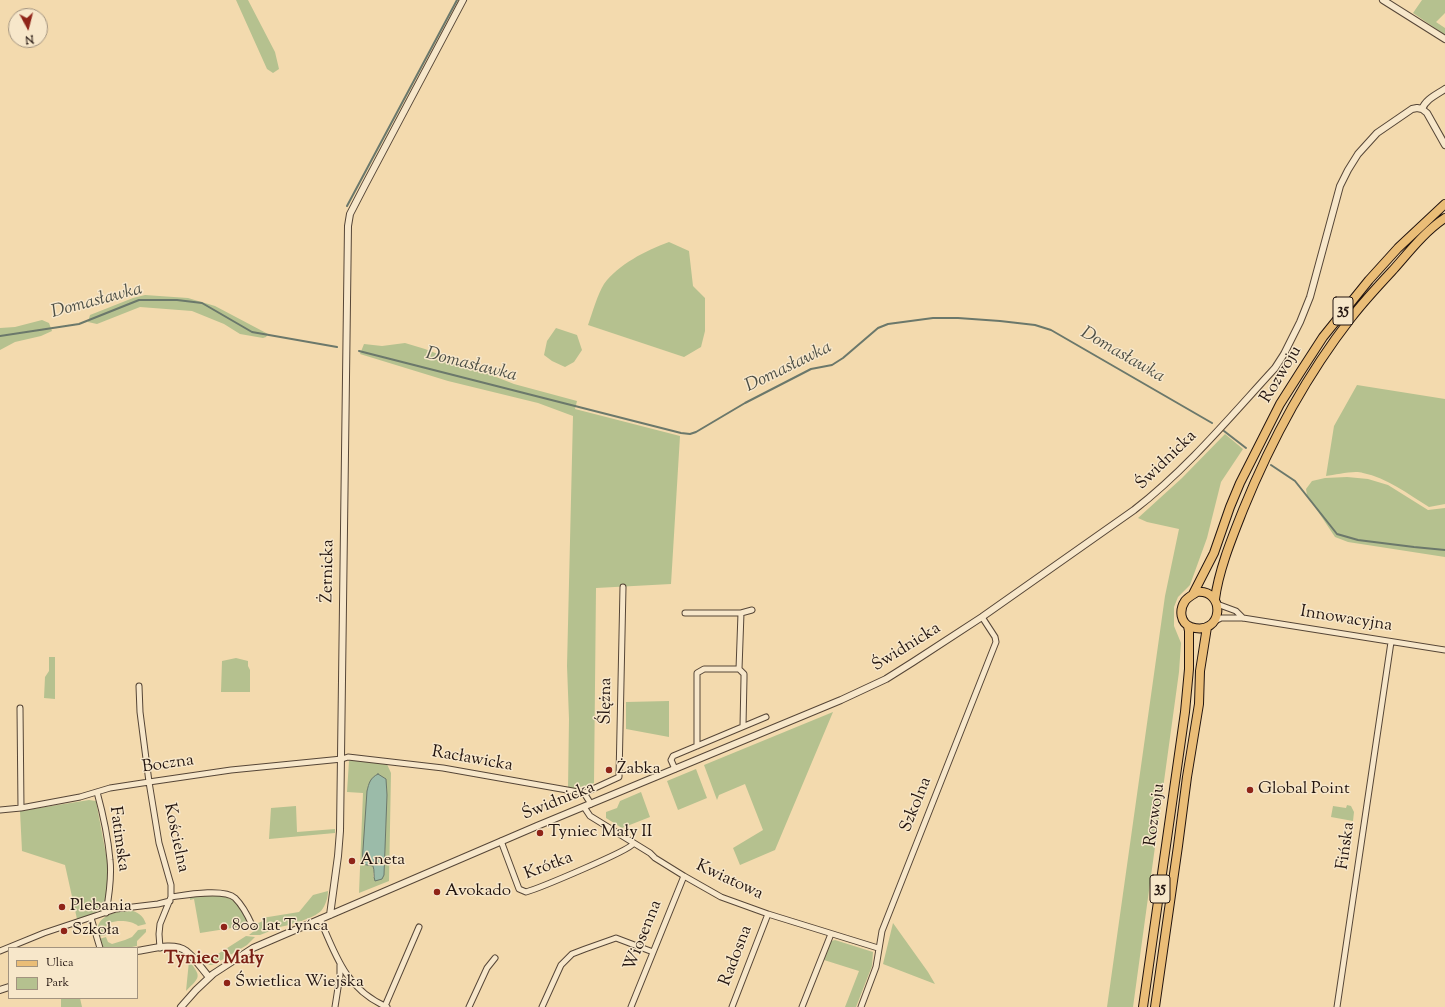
<!DOCTYPE html>
<html>
<head>
<meta charset="utf-8">
<style>
	body { margin:0 }
	#map { position:relative; width:1445px; height:1007px; overflow:hidden; background:#f3daae; font-family:"Sorts Mill Goudy",serif }
	canvas { display:block }
	.legend { position:absolute; left:8px; top:947px; width:130px; height:52px; box-sizing:border-box; background:#f7e7ca; border:1px solid #a2937f; margin:0; padding:5px 7px; list-style:none; font-size:12px; color:#22140f }
	.legend li { display:flex; align-items:center; gap:8px; height:20px }
	.legend b { width:20px; border:1px solid #a2937f }
	.north { position:absolute; left:8px; top:8px; width:40px; height:40px; box-sizing:border-box; background:#f7e7ca; border:1px solid #a2937f; border-radius:50%; rotate:173deg; font-size:11px; font-weight:700; line-height:16px; text-align:center; color:#22140f }
	.north::after { content:''; display:block; margin:auto; width:14px; height:18px; background:#8f2418; clip-path:polygon(50% 0,100% 100%,50% 72%,0 100%) }
</style>
</head>
<body>
<div id="map">
<canvas width="1445" height="1007"></canvas>
<ul class="legend">
<li><b style="height:5px;background:#eabd77"></b>Ulica</li>
<li><b style="height:11px;background:#b5c18f"></b>Park</li>
</ul>
<div class="north">N</div>
</div>
<script>
const c = document.querySelector('canvas').getContext('2d');
c.lineJoin = 'round';
function fill(path, color) { c.fillStyle = color; c.fill(path, 'evenodd'); }
function stroke(path, color, width, dash) { c.strokeStyle = color; c.lineWidth = width; c.lineCap = dash ? 'butt' : 'round'; c.setLineDash(dash || []); c.stroke(path); }
function drawText(font, color, halo, rows, align = 'center') {
  c.font = font + ' "Sorts Mill Goudy",serif'; c.lineWidth = 3; c.setLineDash([]); c.textBaseline = 'middle'; c.strokeStyle = halo; c.fillStyle = color; for (const [text, x, y, turn = 0] of rows) {
    c.save(); c.translate(x, y); c.rotate((+turn || 0) * Math.PI / 180); c.textAlign = isNaN(turn) ? turn : align; if (halo) c.strokeText(text, 0, 0); c.fillText(text, 0, 0); c.restore();
  }
}
const green = new Path2D(`
	M236 0H248L275 52 279 69 273 73 267 69Z
	M1422 0H1445V13L1436 22 1445 28V35L1413 13Z
	M669 242 689 251 693 286 705 298V331L701 347 684 357 588 325C592 314 598 293 604 284 619 264 645 251 669 242Z
	M145 295 188 298 215 306 268 334 266 337 263 338 240 334 224 324 192 311 140 307 97 324 88 322 90 315 133 298Z
	M42 320 49 323 52 331 41 336 15 342 0 350V328L15 327Z
	M556 328 577 335 582 350 574 362 565 367 552 361 544 355 547 341Z
	M405 343 425 349 514 384 577 401 575 409 680 436 671 584 596 588 594 783 578 790 568 789 569 719 567 666 573 416 538 403 448 381 360 354 364 344 382 346Z
	M1357 385 1445 399V504L1429 507C1408 494 1387 478 1363 473 1354 470 1336 475 1326 476L1334 426Z
	M1225 434 1243 449 1221 482 1207 538 1190 585 1178 597 1174 607V626L1181 643 1179 672 1133 1007H1107L1165 596 1179 529 1147 522 1138 518 1182 478Z
	M1347 477 1368 479 1388 485 1428 510 1445 508V557L1348 542 1335 537 1307 495 1306 489 1312 481 1325 478Z
	M49 657H55V699L44 698 45 677 49 671Z
	M236 658 248 661V666L250 670V692H221L222 661Z
	M669 701V737L626 729V702Z
	M833 712 775 850 740 865 733 848 763 830 745 784 719 795 717 800 704 765Z
	M351 760 386 762 391 773 389 881 359 893 363 793 347 792 349 761ZM387 784 384 875 373 877 374 870 373 866 368 864Z
	M696 769 707 798 678 810 667 781Z
	M641 792 650 817 622 828 606 818V812L617 808 620 801Z
	M89 800 96 801 107 860V889L103 911 77 919 65 865 22 851 20 811Z
	M1347 805 1351 806 1354 812 1353 821 1331 817 1333 806 1346 808Z
	M296 806 297 832 335 829V833L269 839 271 808Z
	M328 891C328 897 326 905 321 911 314 918 290 925 280 927L279 925 275 927V929L260 935H249L254 931 256 924 263 921 262 918 299 912 313 895Z
	M214 895C237 898 237 903 249 922L238 927 200 933 194 899 190 900V896Z
	M129 910C138 912 143 915 146 924L138 926C132 920 107 918 105 929 105 931 106 933 106 935L98 937C93 916 114 912 129 910Z
	M893 923 928 972 935 984 883 964Z
	M146 929V932L137 941V946L127 948H103L99 939 106 937 108 942 112 944 125 940 132 937 138 930Z
	M246 936 255 937 247 945 215 964C209 967 205 963 201 958L203 957 210 959Z
	M835 940 873 952 872 966 856 1007H845L859 971 824 960 831 941Z
	M189 961C202 977 200 977 186 991Z
	M61 998H80L82 1007H61Z`);
const water = new Path2D(`
	M378 774 386 779 387 795 384 875 382 879 375 881C373 876 375 871 373 866L362 864 367 791C369 783 370 778 378 774Z`);
const stream = new Path2D(`
	M347 206 457 0
	M0 336 79 324 139 300H177L202 303 252 332 337 347
	M359 351 681 433 690 434 696 432 745 403 811 369 832 365 843 358 878 328 888 324 933 318H958L1000 321 1035 325 1051 330 1212 423
	M1224 431 1246 448
	M1271 465 1295 481 1337 534 1358 540 1414 547 1445 550`);
const minor = new Path2D(`
	M1217 604 1236 611 1243 618
	M685 613H741L752 610
	M1213 622 1221 618H1243L1445 650
	M739 669 741 613
	M139 686 140 712 149 782 159 843 171 885V897L160 924 159 934 160 948
	M20 708 21 808
	M697 746V673L704 669H739L744 674V678L743 726
	M675 769 671 760 673 756 766 717
	M97 792C103 814 108 837 110 860 112 877 109 896 106 913
	M584 793 619 777 623 587
	M584 807 590 816 650 853 655 858 684 876 721 897 768 914 878 948
	M0 810 21 808 80 797 110 788 149 782 231 770 342 759 348 757 443 768 584 793 591 804
	M501 841 519 889 526 892C540 888 628 851 633 844
	M171 897C185 895 224 888 235 898 242 905 248 916 252 925
	M91 918 100 948
	M320 919C336 957 347 990 387 1007
	M0 951 44 933 116 909 158 904 170 901
	M385 1006 419 927
	M335 1007 340 975V965
	M469 1007 487 968 495 958
	M542 1007 561 965 572 954 585 949 616 938 653 952
	M631 1007 684 876
	M732 1007 768 914
	M802 1007 831 934
	M861 1007 876 967 882 931 996 642 995 637 982 617
	M1337 1007 1391 642`);
const tertiary = new Path2D(`
	M1383 0 1445 39
	M1422 109C1426 99 1436 95 1445 89
	M330 915 338 856 340 831 348 226 350 214 365 185 463 0
	M137 951C151 949 174 942 186 951 195 958 202 969 209 977
	M0 990 9 987
	M181 1007 196 990 213 974 253 948 537 826 841 700 886 679 913 662 982 617 1134 510C1187 469 1230 417 1275 368L1284 354 1300 322 1310 297 1340 186 1348 170 1358 154 1377 133 1412 109 1417 108 1422 109 1427 113 1445 145`);
const primary = new Path2D(`
	M1197 592C1226 589 1224 637 1191 627 1180 623 1179 610 1185 601 1188 597 1192 595 1197 592Z
	M1193 594 1214 553 1230 507 1240 483 1280 404 1301 371 1323 337 1369 280 1398 248 1445 204
	M1215 599C1219 569 1232 538 1243 510 1271 441 1306 376 1351 318 1364 301 1379 285 1393 270 1409 252 1425 231 1445 218
	M1143 1007 1185 712 1189 669V631L1188 626
	M1155 1007 1178 846 1187 777 1199 704 1200 671 1207 627`);
const markers = [
	[609,770,4,"#8f2418"],
	[1250,790,4,"#8f2418"],
	[540,833,4,"#8f2418"],
	[352,861,4,"#8f2418"],
	[437,892,4,"#8f2418"],
	[62,907,4,"#8f2418"],
	[224,927,4,"#8f2418"],
	[64,931,4,"#8f2418"],
	[227,983,4,"#8f2418"]
];
const shields = [
	[1343,311,20],
	[1160,889,20]
];
const shieldNames = [
	["35",1343,311],
	["35",1160,889]
];
const streetNames = [
	["Rozwoju",1282,375,-59],
	["Świdnicka",1167,461,-44],
	["Żernicka",329,571,-89],
	["Innowacyjna",1346,620,9],
	["Świdnicka",907,648,-32],
	["Ślężna",607,701,-89],
	["Racławicka",472,760,10],
	["Boczna",168,765,-8],
	["Świdnicka",559,802,-22],
	["Szkolna",917,805,-68],
	["Rozwoju",1156,815,-82],
	["Kościelna",175,838,78],
	["Fatimska",118,839,82],
	["Fińska",1347,846,-82],
	["Krótka",549,867,-21],
	["Kwiatowa",729,881,25],
	["Wiosenna",644,936,-68],
	["Radosna",737,956,-69]
];
const poiNames = [
	["Żabka",617,770],
	["Global Point",1258,790],
	["Tyniec Mały II",548,833],
	["Aneta",360,861],
	["Avokado",445,892],
	["Plebania",70,907],
	["800 lat Tyńca",232,927],
	["Szkoła",72,931],
	["Świetlica Wiejska",235,983]
];
const waterNames = [
	["Domasławka",97,302,-15],
	["Domasławka",1122,356,30],
	["Domasławka",471,366,14],
	["Domasławka",789,368,-26]
];
const quarterNames = [
	["Tyniec Mały",214,960]
];
fill(green, '#b5c18f');
fill(water, '#9bbba9');
stroke(water, '#6b786b', 1);
stroke(stream, '#6b786b', 2);
stroke(minor, '#564637', 7);
stroke(tertiary, '#564637', 8);
stroke(primary, '#22140f', 10);
stroke(minor, '#f7e7ca', 5);
stroke(tertiary, '#f7e7ca', 6);
stroke(primary, '#eabd77', 8);
for (const [x, y, r, color] of markers) { const dot = new Path2D(); dot.arc(x, y, r, 0, 2 * Math.PI); c.fillStyle = color; c.fill(dot); stroke(dot, '#f7e7ca', 1.5); }
for (const [x, y, w] of shields) { const box = new Path2D(); box.roundRect(x - w / 2, y - 14, w, 28, 3); c.fillStyle = '#f7e7ca'; c.fill(box); stroke(box, '#22140f', 1); }
drawText('bold 16px', '#22140f', null, shieldNames);
drawText('17px', '#22140f', '#f7e7ca', streetNames);
drawText('17px', '#22140f', '#f7e7ca', poiNames, 'left');
drawText('italic 18px', '#4c4e45', '#f7e7ca', waterNames);
drawText('bold 19px', '#7a1f14', '#f7e7ca', quarterNames);
</script>
</body>
</html>
